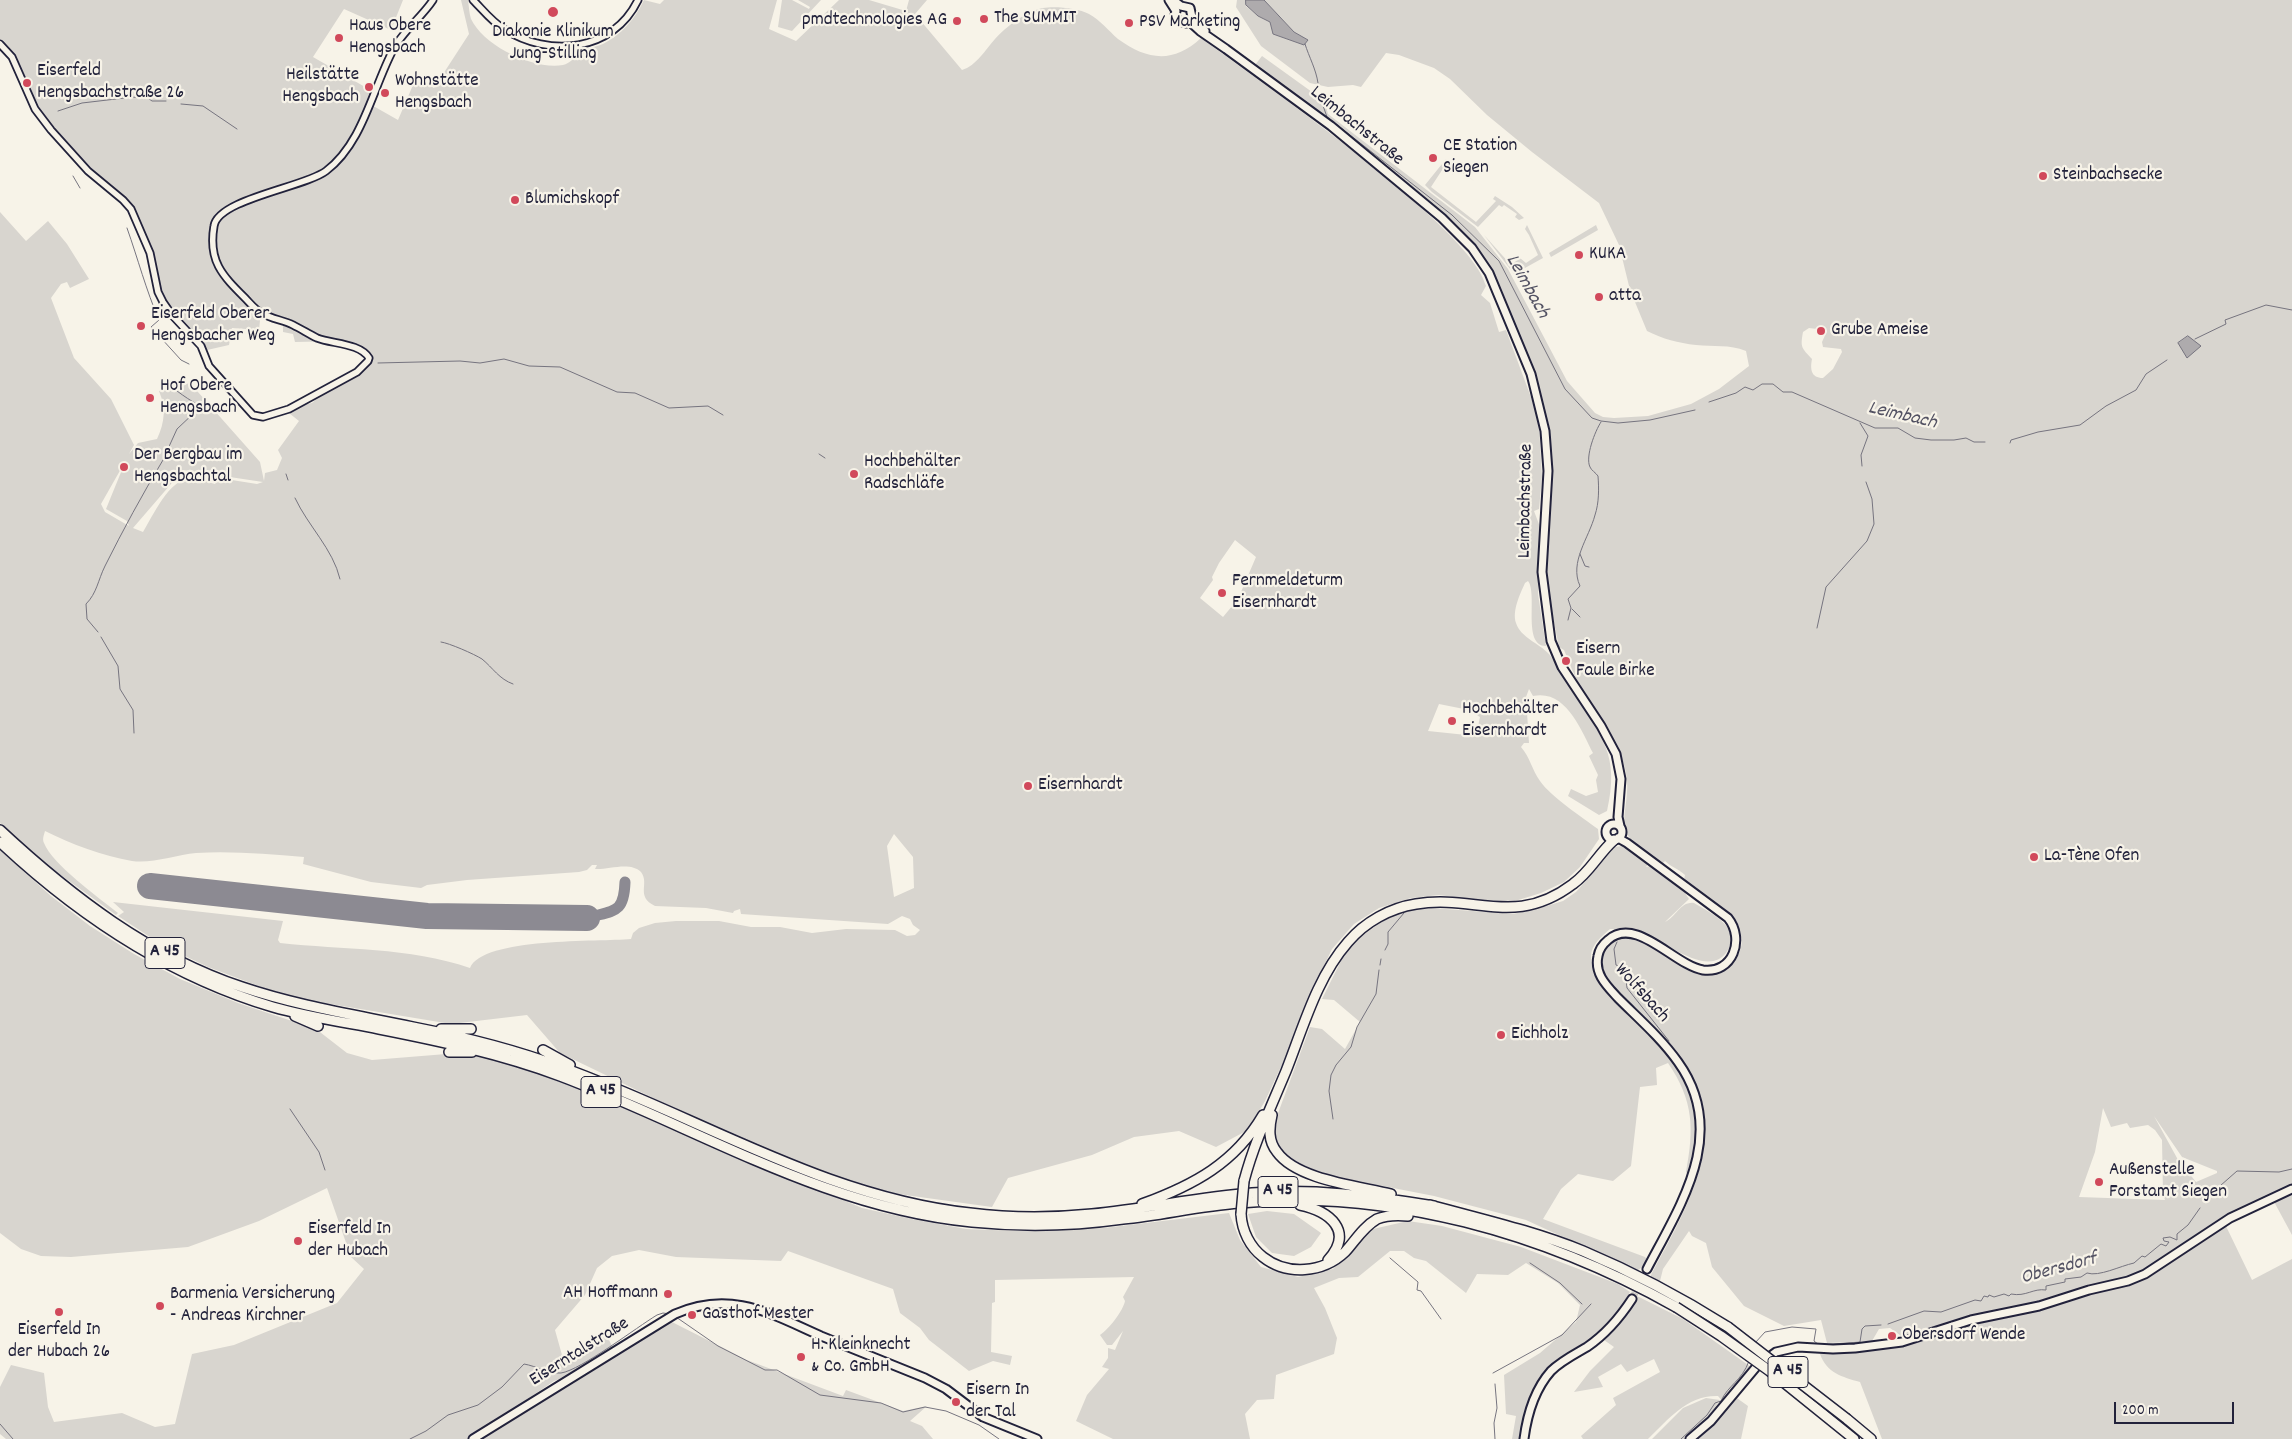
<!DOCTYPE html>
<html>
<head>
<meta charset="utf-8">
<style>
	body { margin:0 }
	#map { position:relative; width:2292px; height:1439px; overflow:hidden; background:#f7f3e8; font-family:Dekko,sans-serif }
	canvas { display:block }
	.scale { position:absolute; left:2114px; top:1402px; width:120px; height:22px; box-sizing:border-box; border:2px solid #22223b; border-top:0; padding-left:6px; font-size:15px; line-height:18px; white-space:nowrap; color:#22223b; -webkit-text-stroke:4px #f7f3e8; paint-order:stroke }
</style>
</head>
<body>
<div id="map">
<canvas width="2292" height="1439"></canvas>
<div class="scale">200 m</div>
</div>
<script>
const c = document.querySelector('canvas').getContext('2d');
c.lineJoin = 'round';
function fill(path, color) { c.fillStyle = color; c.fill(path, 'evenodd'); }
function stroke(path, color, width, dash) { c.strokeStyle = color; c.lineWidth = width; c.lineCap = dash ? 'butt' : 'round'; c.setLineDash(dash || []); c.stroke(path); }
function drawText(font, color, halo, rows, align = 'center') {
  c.font = font + ' Dekko,sans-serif'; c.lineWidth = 4.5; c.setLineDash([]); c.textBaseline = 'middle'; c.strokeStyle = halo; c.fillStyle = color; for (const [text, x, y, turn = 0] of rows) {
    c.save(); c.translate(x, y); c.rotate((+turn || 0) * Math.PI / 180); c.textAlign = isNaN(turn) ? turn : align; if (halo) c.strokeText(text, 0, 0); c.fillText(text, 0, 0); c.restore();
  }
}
const green = new Path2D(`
	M0 0H403L391 30 344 9 313 57 372 91 368 103 398 120 416 78 434 88 469 34 461 0H468C469 6 469 13 471 19 484 46 533 70 563 65 570 64 575 56 581 52 587 48 596 47 603 44 621 35 635 19 644 0L660 4 664 0H777L769 29 796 41 839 0H869L906 11 909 0H927L915 14 962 70C976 66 986 49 995 39 1007 26 1026 11 1043 8 1055 6 1078 8 1089 14 1100 20 1109 31 1118 39 1147 60 1173 64 1201 38 1256 79 1474 229 1486 286L1481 295 1490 303 1499 332 1506 330 1532 400 1539 426 1542 477 1539 509 1534 511 1540 527 1538 594 1546 646C1522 646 1538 594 1528 581L1525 583C1520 594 1512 611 1516 623 1521 638 1539 643 1549 654 1558 665 1565 680 1573 693 1602 738 1620 754 1607 811L1599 815 1568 796 1571 789 1586 796 1598 792 1596 780 1598 775 1589 756 1593 753C1581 730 1566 689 1533 696L1529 689 1526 697 1529 743H1524L1521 747C1530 757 1532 770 1540 781 1551 797 1582 817 1598 829L1599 839 1580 867 1564 882 1541 893 1515 901 1476 900 1439 895 1411 898 1379 908 1354 924 1332 949 1309 997 1288 1052 1265 1101 1248 1130 1216 1147 1179 1131 1134 1137 1092 1155 1008 1178 992 1207 898 1194 850 1182 772 1152 707 1124 560 1053 527 1015 451 1024 306 1000 264 988 208 967 162 945 118 916 124 912 113 902 283 921 278 940 280 943C343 950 409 947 470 968 483 937 599 942 631 939L633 933 639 928 655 923 676 921H719L751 927H780L812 933 846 929 895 930 907 936 915 935 920 930 913 925 910 919 902 916 888 924 741 914 740 909 734 911 733 913 706 908 655 906C635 896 650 884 641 872 630 861 608 870 595 869L597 865H592L587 870 579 872 467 880 427 885 421 888 371 882 303 864 304 857C268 854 232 851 196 853 176 855 151 864 132 861 103 856 71 844 45 831 44 835 42 839 44 843 52 864 99 898 118 913L116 915 40 860 0 823V212L26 241 48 221 67 244 89 279 70 288 67 282 61 284 51 298 74 358 111 399 134 445 129 454 138 443 157 439C165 422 166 408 159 391L190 383 260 462 264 481 265 473 277 470 282 458 278 450 299 421 284 409 312 403 338 380 355 371 366 360 368 350 342 341 295 342 293 334 283 332V318L261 311 259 330 232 328 229 345 207 350 173 313 160 292 152 253 137 215 125 199 91 171 52 127 36 104 22 69 11 52 0 40ZM126 460 106 509 127 521 129 526 105 512 101 504ZM183 470 263 482 257 484 219 478 215 484C208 482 199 478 192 478 169 478 153 516 143 532L133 528ZM1235 540 1256 557 1238 599 1223 617 1200 598 1213 580 1212 577 1219 563ZM1439 704 1469 710 1480 717 1476 736 1428 731ZM894 834 913 857 914 888 894 897 887 846Z
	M782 0H792L809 9 810 7 798 0H821L792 31 778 27Z
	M1237 0H1246V6L1258 16 1270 22 1273 34 1304 45 1307 40 1294 32 1264 0H2292V1235L2272 1198 2224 1222 2252 1280 2292 1259V1439H1882L1860 1382C1842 1377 1827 1373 1820 1354L1822 1351 1877 1349 1904 1338 1890 1328 1879 1329 1872 1341 1827 1343 1821 1320 1784 1326 1744 1306 1712 1267 1706 1243 1692 1236 1689 1231 1663 1269 1660 1281 1650 1277C1681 1218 1728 1145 1691 1078 1683 1064 1671 1052 1661 1039 1653 1031 1646 1022 1638 1014 1627 1001 1611 990 1604 974 1594 953 1611 932 1634 938 1659 944 1675 968 1700 974 1711 976 1723 973 1731 965 1766 927 1707 899 1684 880L1685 875C1679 869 1671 867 1665 861L1662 864 1634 844 1624 830C1623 811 1630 792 1626 773 1620 741 1599 718 1583 691 1575 678 1570 664 1564 650L1559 647 1550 603 1547 571 1552 468 1550 429 1533 370 1501 288 1491 268 1473 242 1453 221 1326 116 1255 65 1262 56 1312 92 1323 96 1328 114 1475 227 1508 269 1567 381 1595 413 1603 417 1614 418 1648 416 1691 404 1719 389 1749 366 1746 351C1729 344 1714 347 1696 345 1678 343 1663 339 1647 331L1630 290 1619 245 1599 203 1532 152 1487 115 1450 79 1434 68 1399 55 1386 53 1361 87 1353 85 1328 87 1310 83 1261 46 1236 7ZM1809 328 1825 330 1827 331 1822 342 1823 347 1841 349 1842 352 1833 369 1823 378C1811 378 1810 369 1812 359 1802 348 1800 348 1803 332ZM2103 1108 2111 1127 2127 1123 2130 1128 2148 1125 2155 1130 2162 1140 2163 1194 2165 1200 2079 1197 2095 1152ZM2154 1116 2182 1157 2217 1171V1173L2196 1182 2177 1158Z
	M1446 159 1474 181 1460 171 1458 173 1455 171 1452 175 1454 169 1446 164 1431 187 1476 222 1496 201 1493 199 1495 196 1512 207 1524 218 1519 220 1515 217 1517 214 1504 205 1502 207 1499 205 1478 227 1432 192 1425 185Z
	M1527 225 1543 258 1514 274 1484 235 1511 265 1520 258 1526 263 1538 255 1529 235 1525 229Z
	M1596 225 1598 230 1551 257 1549 253Z
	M1622 846 1648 864 1646 867 1650 866 1685 893 1689 899 1665 922C1676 917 1681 901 1694 903 1711 913 1745 929 1726 953 1707 978 1663 940 1641 932 1631 928 1620 929 1610 929 1602 936 1591 945 1591 956 1591 987 1634 1015 1652 1037 1663 1049 1676 1064 1684 1080 1699 1110 1698 1144 1689 1176L1686 1172C1694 1129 1694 1101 1668 1063L1656 1068 1657 1085 1640 1087 1631 1166 1613 1181 1578 1174 1561 1189 1543 1219 1645 1257 1649 1262 1637 1271 1526 1220 1434 1196 1332 1176 1307 1167 1286 1156 1276 1140 1274 1124 1310 1027 1322 1029 1345 1049 1360 1022 1334 1000 1322 999 1344 955 1355 941 1387 918 1409 910 1432 908 1513 914 1540 908 1563 901 1576 892 1615 847Z
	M0 850 51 896 90 926 134 954 180 979 238 1003 316 1029 347 1053 372 1060 471 1052 519 1066 585 1091 862 1208 912 1219 966 1229 1018 1231 1104 1228 1229 1213 1240 1240 1261 1267 1298 1277 1333 1269 1373 1229 1408 1221 1442 1226 1521 1247 1618 1284 1630 1292 1612 1322 1597 1335 1556 1361 1538 1384 1522 1439H1512L1516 1416 1506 1414 1504 1375 1540 1353 1576 1322 1580 1305 1558 1283 1526 1263 1508 1275 1477 1274 1466 1293 1426 1261 1414 1258 1404 1251H1390L1358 1277 1339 1278 1314 1288 1325 1308 1337 1338 1334 1354 1276 1375 1274 1399 1257 1400 1245 1414 1250 1439H1113L1076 1421 1087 1395 1109 1369 1102 1367 1108 1358V1348L1115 1350 1123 1331 1112 1345H1107L1100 1335C1109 1329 1123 1311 1125 1301L1123 1297 1134 1277 995 1280V1302L992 1303 991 1352 1012 1356 1010 1365 993 1361 969 1371 929 1340 920 1328 900 1313 893 1289 788 1251 781 1261 676 1257 639 1250 612 1256 597 1268 585 1295 555 1330 562 1355 607 1336 613 1348 568 1376 554 1381 469 1439H6L0 1434V1387L11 1365 44 1373 48 1407 54 1422 122 1413 155 1427 175 1424 192 1354 234 1345 337 1303 364 1269 351 1257 327 1188 259 1221 188 1247 71 1257 41 1256 21 1249 0 1233Z
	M1267 1211 1294 1214 1321 1233 1311 1247 1294 1256 1272 1253 1256 1237 1248 1214Z
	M1637 1296 1683 1319 1751 1367 1723 1402 1718 1396C1687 1395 1669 1419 1648 1439H1583L1581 1436 1616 1405 1613 1398 1660 1372 1654 1359 1627 1372 1621 1364 1598 1377 1603 1387 1574 1392 1590 1371 1614 1347 1604 1340 1628 1314Z
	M670 1321 747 1360 843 1396 846 1390 903 1411 927 1406 910 1421 922 1426 933 1439H480Z
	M1734 1396 1748 1406 1741 1439H1693Z
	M1706 1398 1720 1400 1709 1416 1685 1439H1652L1683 1408Z`);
const water = new Path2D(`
	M1246 0H1264L1294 32 1308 40 1304 45 1273 34 1270 22 1258 16 1246 5Z
	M2188 336 2201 346 2187 358 2178 343Z`);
const stream = new Path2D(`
	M1305 44C1309 57 1316 69 1318 83
	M1320 97 1327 117 1452 215 1499 261 1565 389 1592 418 1601 421 1618 423 1650 420 1695 410
	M181 104 203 106 237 129
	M58 111 82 103 133 97 139 98 145 96 152 101H166
	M73 176 80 188
	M127 228C138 259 146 290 159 320L151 327 181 360 189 364
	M2195 339 2226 324 2225 320 2266 305 2292 310
	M378 363 460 361 480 363 504 359 529 366 560 367 617 392 635 393 669 408 708 406 723 415
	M177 391C192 402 203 409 222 413
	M1709 402 1736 393 1745 387 1753 390 1762 384H1773L1783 392H1792L1875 428H1898L1915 438 1931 440H1954L1966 438 1974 442H1985
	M1860 423 1868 436 1861 455 1862 466
	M2010 443 2011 440 2038 432 2080 425 2106 406 2136 390 2146 374 2167 360
	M167 451 177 429 195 412V405
	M819 454 825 458
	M286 474 288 480
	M295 498C308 526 333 549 340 579
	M1580 554 1585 566 1589 567
	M1572 609 1580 617
	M1568 620 1571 608 1568 599 1580 586C1569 562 1589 538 1595 515 1599 503 1599 489 1598 476 1596 473 1591 470 1590 467 1585 457 1595 431 1601 422
	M1817 628 1826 587 1867 541 1874 524 1872 499 1866 482
	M98 632 87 619 86 604C97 593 98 580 105 566 123 530 142 495 163 460
	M101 637 118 666 120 689 133 710 134 733
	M441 642C449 643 474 654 482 659 493 668 499 679 513 684
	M1617 942 1614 949 1616 965 1621 967 1626 979 1627 988 1669 1041
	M1385 950 1388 944V932L1404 913
	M1380 965 1381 959
	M290 1109 319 1152 325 1170
	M1333 1119 1329 1091 1331 1075 1336 1065 1351 1047 1357 1027 1376 994 1379 970
	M2212 1193 2237 1171 2279 1172 2292 1169
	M1390 1258 1418 1282 1417 1290 1421 1291 1441 1319
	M1530 1263 1560 1283 1582 1304
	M676 1317 718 1346 765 1370H777L820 1395 881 1403 903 1412 925 1407 946 1411 979 1425 999 1439
	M1888 1324 1924 1311 1941 1312 1975 1300 1981 1301 1984 1296 1988 1297 1989 1295 1994 1297 2004 1294 2009 1296 2011 1294C2026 1297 2033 1288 2046 1290V1286L2065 1282V1279L2081 1277 2087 1273C2099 1277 2120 1266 2134 1263L2142 1256 2145 1257 2161 1244 2166 1246 2169 1242 2164 1241 2163 1238 2170 1237 2177 1240V1234L2188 1225 2200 1208
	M1755 1343 1765 1332 1792 1327 1816 1329 1814 1341 1819 1345 1860 1342 1862 1329 1865 1326 1881 1325
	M1493 1373 1562 1335 1591 1304
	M0 1424 13 1439
	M410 1439 426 1431 448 1415 478 1405 502 1387 524 1364C536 1366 550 1374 561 1373 581 1370 637 1327 657 1315L663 1313 670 1314
	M1495 1439 1494 1423 1497 1408 1495 1384
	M1681 1439 1707 1415 1715 1403 1721 1401C1728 1385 1742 1381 1749 1361`);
const taxiway = new Path2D(`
	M587 918C614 910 624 914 625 882`);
const runway = new Path2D(`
	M150 886 427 916 587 918`);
const majorTunnel = new Path2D(`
	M1632 1299 1647 1269`);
const minor = new Path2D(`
	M473 0C483 10 492 22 504 29 549 58 613 52 638 0
	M0 44 12 57 35 109 51 130 88 171 123 200 131 209 150 253 158 292 163 302 172 315 201 346 209 366 253 415 263 417 289 409 357 372 368 361 369 358C360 343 332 344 317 338 309 334 301 329 293 325 283 320 271 319 262 313 255 310 250 303 245 298 222 275 208 261 214 226 218 199 305 187 326 171 363 143 372 90 393 50 402 32 422 17 433 0`);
const major = new Path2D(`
	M1169 0 1176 11 1175 15 1178 21 1186 23 1192 18
	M1173 0 1181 6 1190 8 1192 17 1205 31
	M1189 21 1200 31 1226 49 1331 126 1442 218 1472 248 1489 273 1531 374 1545 431 1548 471 1542 572 1551 641 1562 667 1601 726 1616 754 1621 779 1618 817 1620 826
	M1606 832a8 8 0 1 1 16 0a8 8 0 1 1-16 0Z
	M1618 838 1627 843 1728 918C1745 939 1733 974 1703 970 1674 965 1636 915 1608 940 1603 944 1599 950 1598 956 1594 974 1607 986 1618 998 1639 1019 1661 1038 1678 1062 1729 1133 1681 1204 1647 1269
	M473 1439 675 1314C731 1289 771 1314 821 1336 855 1350 890 1364 925 1378L946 1389 983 1417 1037 1439
	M1524 1439C1527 1416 1535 1389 1551 1371 1561 1361 1575 1354 1587 1347 1606 1334 1619 1319 1632 1299
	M1690 1439 1711 1421 1757 1366 1776 1352 1798 1347 1833 1349 1855 1348 1902 1342 1971 1320 2039 1306 2089 1290 2128 1281 2145 1274 2230 1218 2292 1189`);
const highway = new Path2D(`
	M0 830C71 896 149 956 242 987 298 1006 356 1015 413 1027 464 1037 513 1049 561 1067 698 1116 823 1197 970 1213 1010 1218 1052 1218 1092 1214 1146 1209 1198 1197 1252 1193 1313 1188 1374 1196 1434 1206
	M0 842C79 916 169 976 273 1007 308 1017 343 1022 379 1029 440 1041 501 1054 560 1076 696 1127 824 1208 972 1222 1022 1227 1073 1226 1123 1219 1162 1215 1200 1206 1239 1203 1389 1188 1546 1234 1676 1307
	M295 1016 318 1026
	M441 1029H471
	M543 1050 570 1065
	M449 1052H472
	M1272 1115C1269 1128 1268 1141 1277 1152 1297 1180 1359 1186 1391 1194
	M1244 1181C1254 1143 1271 1107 1286 1071 1303 1028 1317 977 1348 942 1365 922 1390 908 1416 904 1475 894 1515 928 1573 884 1590 872 1599 853 1614 840
	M1142 1204C1194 1185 1235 1163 1263 1115
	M1300 1205C1329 1211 1355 1231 1328 1260
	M1430 1205C1481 1219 1534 1231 1583 1251 1633 1272 1682 1298 1728 1327
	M1241 1214C1242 1231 1250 1247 1263 1257 1287 1276 1323 1273 1345 1252 1355 1241 1363 1227 1377 1219 1387 1215 1398 1215 1408 1216
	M1771 1372 1854 1439
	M1847 1419 1871 1439`);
const highwayBridge = new Path2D(`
	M1241 1214 1244 1181
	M1676 1307 1721 1336 1771 1372
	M1728 1327 1847 1419`);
const markers = [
	[553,12,6,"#d1495b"],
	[984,19,5,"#d1495b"],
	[957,21,5,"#d1495b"],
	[1129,23,5,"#d1495b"],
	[339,38,5,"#d1495b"],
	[27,83,5,"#d1495b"],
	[369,87,5,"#d1495b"],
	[385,93,5,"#d1495b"],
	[1433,158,5,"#d1495b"],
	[2043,176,5,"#d1495b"],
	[515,200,5,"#d1495b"],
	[1579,255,5,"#d1495b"],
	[1599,297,5,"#d1495b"],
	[141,326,5,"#d1495b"],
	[1821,331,5,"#d1495b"],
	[150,398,5,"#d1495b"],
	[124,467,5,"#d1495b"],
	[854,474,5,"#d1495b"],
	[1222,593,5,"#d1495b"],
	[1566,661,5,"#d1495b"],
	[1452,721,5,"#d1495b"],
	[1028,786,5,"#d1495b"],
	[2034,857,5,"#d1495b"],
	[1501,1035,5,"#d1495b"],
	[2099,1182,5,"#d1495b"],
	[298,1241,5,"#d1495b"],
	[668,1294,5,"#d1495b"],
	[160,1306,5,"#d1495b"],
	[59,1312,5,"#d1495b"],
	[692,1315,5,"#d1495b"],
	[1892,1336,5,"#d1495b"],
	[801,1357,5,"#d1495b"],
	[956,1402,5,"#d1495b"]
];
const shields = [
	[165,953,40],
	[601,1092,40],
	[1278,1192,40],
	[1788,1372,40]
];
const shieldNames = [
	["A 45",165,953],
	["A 45",601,1092],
	["A 45",1278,1192],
	["A 45",1788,1372]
];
const poiNames = [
	["The SUMMIT",994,19],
	["pmdtechnologies AG",947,21,"right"],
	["PSV Marketing",1139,23],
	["Haus Obere",349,27],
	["Hengsbach",349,49],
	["Diakonie Klinikum",553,33,"center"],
	["Jung-Stilling",553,55,"center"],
	["Eiserfeld",37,72],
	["Hengsbachstraße 26",37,94],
	["Heilstätte",359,76,"right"],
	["Hengsbach",359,98,"right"],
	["Wohnstätte",395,82],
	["Hengsbach",395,104],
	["CE Station",1443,147],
	["Siegen",1443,169],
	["Steinbachsecke",2053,176],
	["Blumichskopf",525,200],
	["KUKA",1589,255],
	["atta",1609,297],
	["Eiserfeld Oberer",151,315],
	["Hengsbacher Weg",151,337],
	["Grube Ameise",1831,331],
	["Hof Obere",160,387],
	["Hengsbach",160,409],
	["Der Bergbau im",134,456],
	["Hengsbachtal",134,478],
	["Hochbehälter",864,463],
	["Radschläfe",864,485],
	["Fernmeldeturm",1232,582],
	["Eisernhardt",1232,604],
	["Eisern",1576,650],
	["Faule Birke",1576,672],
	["Hochbehälter",1462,710],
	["Eisernhardt",1462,732],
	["Eisernhardt",1038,786],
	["La-Tène Ofen",2044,857],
	["Eichholz",1511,1035],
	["Außenstelle",2109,1171],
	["Forstamt Siegen",2109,1193],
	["Eiserfeld In",308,1230],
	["der Hubach",308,1252],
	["AH Hoffmann",658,1294,"right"],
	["Barmenia Versicherung",170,1295],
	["- Andreas Kirchner",170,1317],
	["Gasthof Mester",702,1315],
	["Eiserfeld In",59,1331,"center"],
	["der Hubach 26",59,1353,"center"],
	["Obersdorf Wende",1902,1336],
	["H. Kleinknecht",811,1346],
	["& Co. GmbH",811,1368],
	["Eisern In",966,1391],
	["der Tal",966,1413]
];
const streetNames = [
	["Leimbachstraße",1356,127,39],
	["Leimbachstraße",1527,501,-89],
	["Wolfsbach",1641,994,48],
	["Eiserntalstraße",580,1353,-32]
];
const waterNames = [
	["Leimbach",1526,287,61],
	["Leimbach",1902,417,13],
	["Obersdorf",2059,1270,-15]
];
fill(green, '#d8d5cf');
fill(water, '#aeabad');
stroke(water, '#76747f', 1);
stroke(stream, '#76747f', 1);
stroke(taxiway, '#8c8a92', 11);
stroke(runway, '#8c8a92', 26);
stroke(majorTunnel, '#ccc9c5', 7, [7, 3.5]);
stroke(minor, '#22223b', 9);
stroke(major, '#22223b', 11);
stroke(highway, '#22223b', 12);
stroke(minor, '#f7f3e8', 5.5);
stroke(major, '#f7f3e8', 7);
stroke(highway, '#f7f3e8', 9);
stroke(highwayBridge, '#22223b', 12, []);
stroke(highwayBridge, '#f7f3e8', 9);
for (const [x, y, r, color] of markers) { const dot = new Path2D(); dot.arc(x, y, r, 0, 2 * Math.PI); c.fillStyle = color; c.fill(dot); stroke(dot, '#f7f3e8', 2); }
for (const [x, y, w] of shields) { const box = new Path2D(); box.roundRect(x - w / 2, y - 15.5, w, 31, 4); c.fillStyle = '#f7f3e8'; c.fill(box); stroke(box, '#22223b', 1); }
drawText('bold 18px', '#22223b', null, shieldNames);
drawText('19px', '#22223b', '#f7f3e8', poiNames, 'left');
drawText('19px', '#22223b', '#f7f3e8', streetNames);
drawText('italic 20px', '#535263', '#f7f3e8', waterNames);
</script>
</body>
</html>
